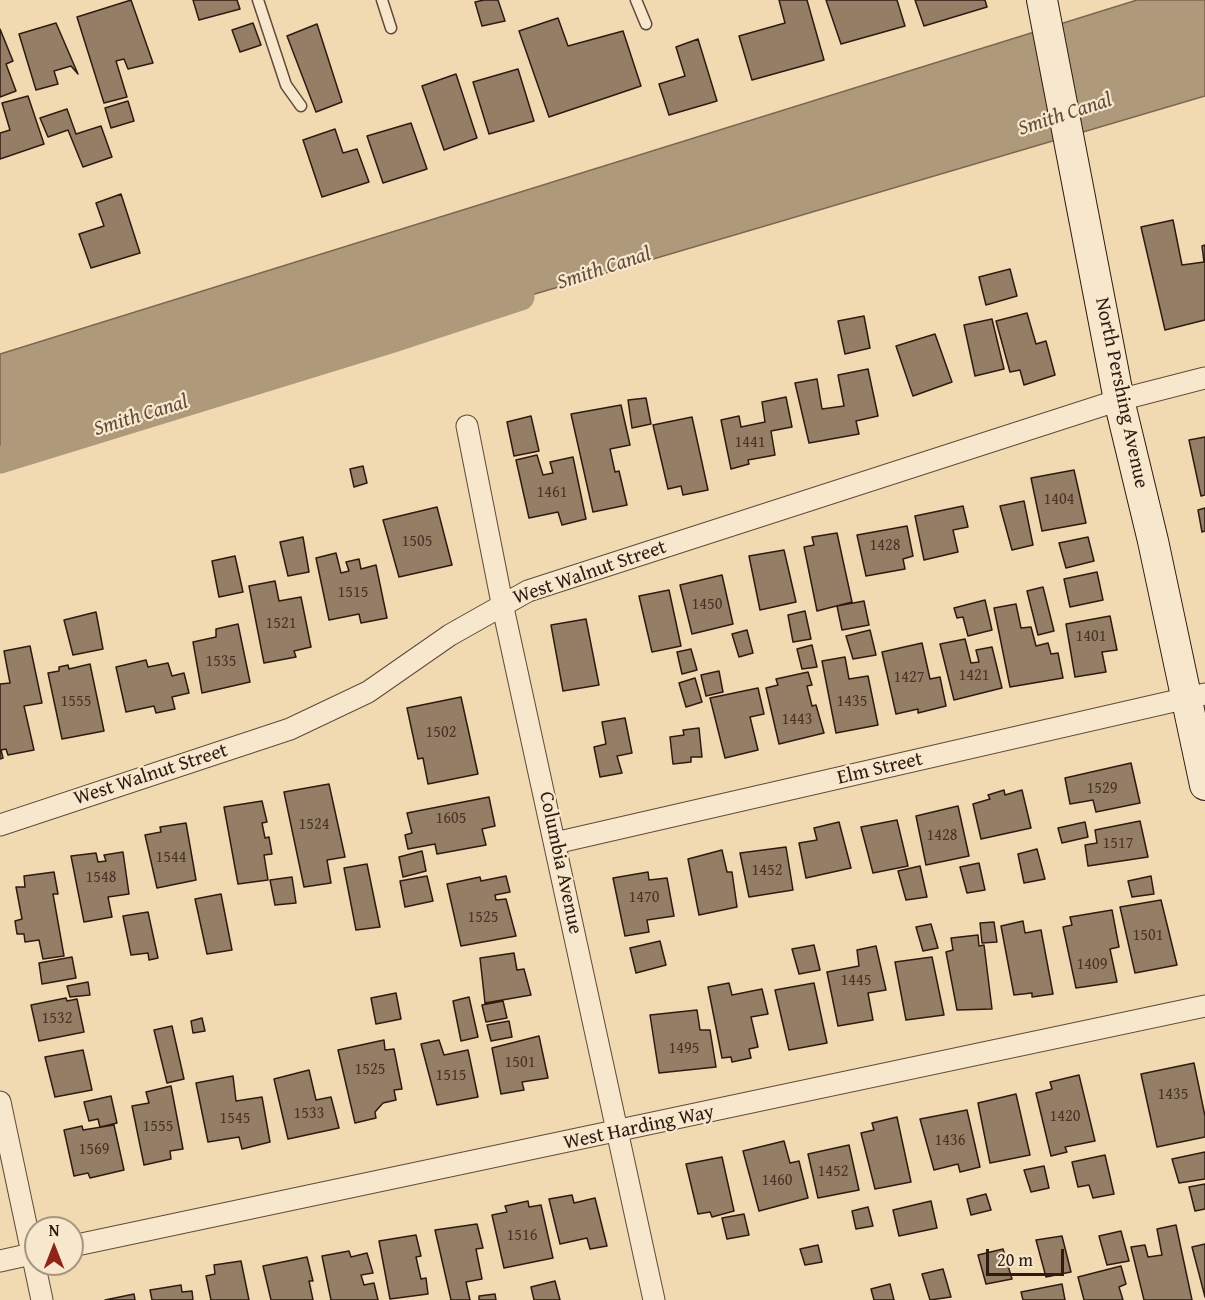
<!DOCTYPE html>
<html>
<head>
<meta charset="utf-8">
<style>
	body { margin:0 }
	#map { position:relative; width:1205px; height:1300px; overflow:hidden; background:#f1dab2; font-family:"Gentium Book Plus",serif }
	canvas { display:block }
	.north { position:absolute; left:24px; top:1216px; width:60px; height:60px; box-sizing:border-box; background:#f6e7cd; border:2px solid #a69582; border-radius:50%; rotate:0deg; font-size:16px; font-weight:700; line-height:24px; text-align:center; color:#2f1a11 }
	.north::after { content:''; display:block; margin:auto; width:21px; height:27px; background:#8f2418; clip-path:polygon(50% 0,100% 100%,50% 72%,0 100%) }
	.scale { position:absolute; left:986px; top:1249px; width:78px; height:27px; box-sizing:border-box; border:3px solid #2f1a11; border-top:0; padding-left:8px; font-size:18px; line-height:21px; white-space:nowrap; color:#2f1a11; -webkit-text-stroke:4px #f6e7cd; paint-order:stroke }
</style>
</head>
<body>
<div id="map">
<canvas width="1205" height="1300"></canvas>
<div class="north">N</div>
<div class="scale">20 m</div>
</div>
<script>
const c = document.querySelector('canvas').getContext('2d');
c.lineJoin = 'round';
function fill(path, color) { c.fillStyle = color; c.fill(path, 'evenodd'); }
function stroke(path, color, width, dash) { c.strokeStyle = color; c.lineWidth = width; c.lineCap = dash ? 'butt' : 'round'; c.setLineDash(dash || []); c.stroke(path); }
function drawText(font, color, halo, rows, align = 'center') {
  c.font = font + ' "Gentium Book Plus",serif'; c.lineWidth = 4.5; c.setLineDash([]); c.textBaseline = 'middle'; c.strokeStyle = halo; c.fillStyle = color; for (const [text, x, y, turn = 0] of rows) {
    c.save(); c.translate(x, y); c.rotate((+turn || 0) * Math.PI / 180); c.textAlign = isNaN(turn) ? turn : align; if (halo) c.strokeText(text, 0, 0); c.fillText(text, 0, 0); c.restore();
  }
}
const water = new Path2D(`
	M1137 0H1205V96L0 452V354Z`);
const canal = new Path2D(`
	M0 460 393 339 521 297`);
const building = new Path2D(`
	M131 0 153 63 128 69 124 59 116 61 127 97 104 103 77 17Z
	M193 0H237L240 9 199 20Z
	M484 0H498L505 21 482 26 475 2Z
	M779 0H807L824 60 752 80 739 36 785 23Z
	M826 0H897L905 26 841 44Z
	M915 0H985L987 7 924 26Z
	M558 18 568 46 623 31 641 86 549 117 519 31Z
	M56 23 78 74 71 66 54 71 58 84 36 90 19 34Z
	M253 23 261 45 240 52 232 30Z
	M317 24 342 102 316 112 287 36Z
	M0 29 13 61 6 64 16 91 0 97Z
	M698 39 717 101 669 115 659 84 685 76 676 47Z
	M518 69 534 121 489 134 473 82Z
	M456 74 477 138 444 150 422 86Z
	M28 96 44 144 0 159V133L10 130 2 103Z
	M128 101 134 121 111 128 105 108Z
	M67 109 76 134 101 126 112 157 83 167 68 130 48 137 40 118Z
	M411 123 427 169 383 183 367 136Z
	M335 129 343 153 357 149 369 182 322 197 303 140Z
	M121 194 140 253 91 268 79 234 104 226 96 203Z
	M1173 220 1182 265 1204 262 1202 246 1205 245V320L1165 330 1141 227Z
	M1010 269 1017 296 986 305 979 277Z
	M1027 313 1036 344 1046 341 1055 375 1024 385 1020 370 1010 372 996 321Z
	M864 316 870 348 845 354 838 321Z
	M992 319 1004 369 975 376 964 325Z
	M935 334 952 382 913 396 896 346Z
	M868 369 878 416 856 421 859 434 809 443 795 383 817 379 822 409 844 406 838 375Z
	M786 397 792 427 771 431 775 455 748 460 749 464 731 469 721 420 739 416 741 427 765 422 762 402Z
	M646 398 651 424 632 428 628 400Z
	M621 405 630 445 610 449 615 472 619 471 627 505 593 512 571 414Z
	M531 416 539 451 514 456 507 422Z
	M692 417 708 490 683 495 681 486 668 489 653 425Z
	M1205 437V495L1201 496 1189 440Z
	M537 455 543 475 553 473 550 462 573 457 586 519 562 525 558 512 529 518 516 460Z
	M363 466 367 483 354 487 350 469Z
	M1074 470 1086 523 1042 531 1031 478Z
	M1024 501 1033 545 1012 550 1000 506Z
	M963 506 968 527 953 530 958 552 924 560 915 516Z
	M437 507 452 565 399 577 383 520Z
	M1205 508V531L1202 532 1198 510Z
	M907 526 913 556 903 559 905 569 866 576 857 535Z
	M837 533 852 602 817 611 804 547 814 545 812 537Z
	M303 537 309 572 288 576 280 542Z
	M1088 537 1094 561 1066 568 1059 543Z
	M784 550 796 602 760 610 749 556Z
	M336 553 341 573 349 571 346 562 359 559 361 569 376 565 387 618 361 623 359 614 329 620 316 558Z
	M235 556 243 592 219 597 212 561Z
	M1097 572 1103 600 1070 607 1064 579Z
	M722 575 733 624 692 634 680 585Z
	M275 581 279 601 301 597 311 647 294 651 296 657 264 663 249 586Z
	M1043 587 1054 631 1038 635 1027 591Z
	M669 590 681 646 652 652 639 596Z
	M985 600 992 630 968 636 963 617 957 618 954 608Z
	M864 601 869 625 842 630 837 606Z
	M1016 604 1021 628 1031 627 1036 646 1048 643 1051 654 1058 653 1063 678 1010 687 994 608Z
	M805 611 811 639 793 642 788 615Z
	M96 612 103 649 73 655 64 620Z
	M1110 616 1117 650 1102 652 1106 672 1075 677 1066 624Z
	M586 619 599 685 563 691 551 625Z
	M238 624 250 682 202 693 193 642 216 637V629Z
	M747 630 753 653 739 657 732 634Z
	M870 630 876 655 853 659 846 636Z
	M965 639 971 663 979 662 976 650 992 647 1002 688 954 700 940 644Z
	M922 643 930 679 940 677 946 706 918 713V709L896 714 882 652Z
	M812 645 817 667 802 669 797 649Z
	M30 646 42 703 24 706 34 750 8 755 6 749 1 750 3 758 0 759V684L10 683 4 651Z
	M691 649 697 670 682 674 677 652Z
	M845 657 849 679 868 676 878 725 836 733 822 661Z
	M146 660 148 667 168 663 172 676 184 673 189 693 172 697 175 709 156 713 154 706 126 712 116 667Z
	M90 664 104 731 62 739 48 673 59 671V667L68 665 69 669Z
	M719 671 723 692 706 696 701 675Z
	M808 672 812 685 807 686 812 706 816 705 824 733 779 744 766 688 778 685 776 679Z
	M695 678 702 702 686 707 679 683Z
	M758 688 764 714 750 717 758 750 725 758 710 698Z
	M461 697 478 774 428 784 423 758 418 759 407 708Z
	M625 718 632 753 617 756 622 773 600 777 594 747 606 744 602 722Z
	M699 728 702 757H691V762L673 764 670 737 684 735 683 730Z
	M1131 763 1140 803 1096 812 1093 800 1070 804 1065 778Z
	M329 784 345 857 327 860 331 883 304 887 284 792Z
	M1004 790 1005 795 1022 790 1031 828 981 839 973 804 990 799 988 795Z
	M489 797 495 826 482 829 486 845 437 854 435 844 408 849 405 835 412 833 407 813Z
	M262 801 267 822 262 823 265 838 269 837 272 854 264 855 268 880 238 884 224 807Z
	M958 806 969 856 926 865 916 816Z
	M897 820 908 866 873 873 861 827Z
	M1140 821 1148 857 1088 866 1085 845 1097 843 1095 830Z
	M839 822 851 868 806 878 799 843 817 840 814 828Z
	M1085 822 1088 837 1062 843 1058 828Z
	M186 823 196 880 157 888 145 835 161 832 160 827Z
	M786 847 793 890 749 897 740 853Z
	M1037 849 1045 879 1024 883 1018 854Z
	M722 850 727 872H732L737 907 699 915 688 859Z
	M422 851 426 871 403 877 399 857Z
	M123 852 129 894 108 897 112 917 84 922 71 856 96 853 98 862 106 861 104 855Z
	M979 863 985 890 967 893 960 867Z
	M367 864 380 927 356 930 344 868Z
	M920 866 927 897 906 900 898 871Z
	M54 872 58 894H53L64 956 43 959 39 940 25 942 24 934H17L15 921 22 919 16 887H25L24 876Z
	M648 872 649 880 667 878 674 916 647 920 649 932 625 936 613 878Z
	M427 876 433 901 405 907 400 881Z
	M506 876 510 892 495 895 496 900 506 899 516 936 461 946 447 884 480 877 481 881Z
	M1151 876 1154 894 1132 897 1128 881Z
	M292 877 296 903 275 905 270 880Z
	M221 894 232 950 207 954 195 899Z
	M1161 900 1177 965 1135 973 1120 907Z
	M1112 910 1119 947 1110 949 1117 982 1076 988 1063 927 1072 925 1070 917Z
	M148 912 158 958 149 960 148 953 131 955 123 916Z
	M1023 921 1025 933 1041 930 1053 994 1032 997V993L1014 995 1001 926Z
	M994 922 997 942 982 943 980 923Z
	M931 924 938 948 923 951 916 927Z
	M978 935 979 946 984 945 992 1009 957 1010 946 952 953 950 951 938Z
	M660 941 666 965 636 973 630 948Z
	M814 945 820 970 799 974 792 949Z
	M876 946 886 990 868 993 873 1020 838 1026 827 972 859 966 857 950Z
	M514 953 517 970 524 969 531 995 485 1003 480 958Z
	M72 957 76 978 42 984 39 963Z
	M932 957 944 1015 906 1020 895 962Z
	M88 982 90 995 70 997 67 986Z
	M729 983 732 995 762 989 768 1014 751 1017 758 1047 749 1049 751 1058 732 1062 731 1057 722 1058 708 987Z
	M814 983 827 1043 789 1050 775 990Z
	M396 993 401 1019 376 1024 371 998Z
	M469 997 478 1037 461 1041 453 1001Z
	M66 998 67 1001 77 999 84 1032 39 1041 31 1005Z
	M503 1001 507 1018 486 1022 482 1005Z
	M697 1010 700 1030H710L716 1067 659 1073 650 1015Z
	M202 1018 205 1031 193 1033 191 1021Z
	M509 1021 512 1037 491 1041 487 1025Z
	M172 1026 184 1079 167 1083 154 1030Z
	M539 1036 548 1078 522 1082 524 1090 501 1094 492 1048Z
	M384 1040 385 1050 394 1049 402 1089 394 1090 396 1100 383 1103 375 1112 376 1118 355 1123 338 1050Z
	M439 1040 444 1055 468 1050 478 1097 437 1105 421 1044Z
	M83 1050 92 1090 55 1097 45 1057Z
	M1194 1063 1205 1116V1137L1157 1147 1141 1074Z
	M309 1070 316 1100 331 1097 339 1128 288 1139 274 1079Z
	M1079 1075 1095 1141 1065 1147 1067 1152 1051 1156 1036 1093 1052 1089 1050 1082Z
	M233 1076 236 1101 262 1097 270 1142 242 1149 239 1137 208 1142 196 1083Z
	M171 1086 183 1149 170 1151 171 1159 144 1165 132 1106 149 1103 146 1092Z
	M1016 1094 1030 1155 990 1163 978 1103Z
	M111 1096 117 1123 100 1127 98 1119 89 1121 84 1102Z
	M967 1110 980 1167 960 1172 958 1164 934 1170 920 1119Z
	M897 1117 911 1182 875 1189 861 1133 874 1130 872 1123Z
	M114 1125 124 1170 90 1178 88 1173 74 1176 64 1130 82 1126 83 1130Z
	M784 1141 790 1163 799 1161 808 1198 759 1211 743 1151Z
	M849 1145 859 1190 818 1198 808 1154Z
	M1205 1152V1179L1179 1183 1172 1159Z
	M1105 1155 1114 1194 1093 1198 1089 1185 1078 1187 1072 1162Z
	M722 1157 734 1211 712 1217 710 1212 698 1214 686 1164Z
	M1044 1166 1049 1188 1031 1192 1024 1170Z
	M1205 1184V1209L1195 1211 1189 1187Z
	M986 1194 991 1210 971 1215 967 1199Z
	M572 1195 574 1203 595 1198 607 1246 590 1249 587 1238 560 1244 549 1199Z
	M528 1201 529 1207 541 1205 553 1258 504 1268 492 1215 507 1212 505 1206Z
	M931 1201 937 1228 899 1236 893 1210Z
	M868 1207 873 1226 856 1229 852 1211Z
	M744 1214 749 1235 727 1239 722 1218Z
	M477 1224 483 1248 476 1249 482 1279 466 1282 470 1300H451L435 1230Z
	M1176 1225 1192 1300H1144L1131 1247 1145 1245 1148 1257 1162 1255 1157 1229Z
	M1121 1231 1129 1261 1107 1265 1099 1236Z
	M416 1235 421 1256 416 1257 421 1279 426 1278 428 1294 390 1299 379 1241Z
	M1062 1236 1071 1272 1046 1277 1036 1240Z
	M1205 1244V1297L1192 1247Z
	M818 1245 822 1262 805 1265 800 1249Z
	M1003 1249 1012 1279 986 1284 978 1255Z
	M349 1251 351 1257 367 1253 373 1273 361 1275 364 1285 374 1283 378 1300H331L322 1256Z
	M307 1257 313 1281H309L313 1300H271L263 1266Z
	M241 1261 249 1300H211L206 1276 215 1274 214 1265Z
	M1121 1266 1126 1284 1119 1287 1123 1300H1084L1078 1277Z
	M943 1269 951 1297 930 1300 922 1274Z
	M555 1281 560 1300H534L531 1287Z
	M890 1284 894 1300H874L871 1289Z
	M1062 1284 1065 1300H1023L1021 1292Z
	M181 1285 182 1292 192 1291 193 1300H152L150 1290Z
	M134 1294 135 1300H105Z
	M495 1294 496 1300H479V1296Z`);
const lane = new Path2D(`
	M258 0 286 85 301 106
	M382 0 391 28
	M636 0 646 24`);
const street = new Path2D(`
	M467 426 502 603 654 1300
	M0 825 290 729 368 692 450 635 528 591 1119 400 1205 378
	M555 843 1205 694
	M0 1102 42 1300
	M72 1246 1205 1006
	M0 1261 36 1253`);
const secondary = new Path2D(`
	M1042 0 1119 400 1153 541 1205 785`);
const numberNames = [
	["1441",750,443],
	["1461",552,493],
	["1404",1059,500],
	["1505",417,542],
	["1428",885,546],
	["1515",353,593],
	["1450",707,605],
	["1521",281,624],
	["1401",1091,637],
	["1535",221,662],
	["1421",974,676],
	["1427",909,678],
	["1555",76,702],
	["1435",852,702],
	["1443",797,720],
	["1502",441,733],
	["1529",1102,789],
	["1605",451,819],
	["1524",314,825],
	["1428",942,836],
	["1517",1118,844],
	["1544",171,858],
	["1452",767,871],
	["1548",101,878],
	["1470",644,898],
	["1525",483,918],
	["1501",1148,936],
	["1409",1092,965],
	["1445",856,981],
	["1532",57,1019],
	["1495",684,1049],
	["1501",520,1063],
	["1525",370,1070],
	["1515",451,1076],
	["1435",1173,1095],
	["1533",309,1114],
	["1420",1065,1117],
	["1545",235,1119],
	["1555",158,1127],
	["1436",950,1141],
	["1569",94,1150],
	["1452",833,1172],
	["1460",777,1181],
	["1516",522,1236]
];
const streetNames = [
	["North Pershing Avenue",1121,393,78],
	["West Walnut Street",590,573,-19],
	["Elm Street",880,769,-13],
	["West Walnut Street",151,775,-18],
	["Columbia Avenue",560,863,78],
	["West Harding Way",639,1128,-12]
];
const waterNames = [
	["Smith Canal",1065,115,-18],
	["Smith Canal",604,269,-18],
	["Smith Canal",141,416,-17]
];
fill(water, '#af997b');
stroke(water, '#7c6651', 1.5);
stroke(canal, '#af997b', 27);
fill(building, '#947e65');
stroke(building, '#2f1a11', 1.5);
stroke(lane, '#604a39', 13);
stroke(street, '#604a39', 23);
stroke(secondary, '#2f1a11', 32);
stroke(lane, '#f6e7cd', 10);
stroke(street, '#f6e7cd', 21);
stroke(secondary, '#f6e7cd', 30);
drawText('16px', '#483326', null, numberNames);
drawText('20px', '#2f1a11', '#f6e7cd', streetNames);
drawText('italic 21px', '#624d3b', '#f6e7cd', waterNames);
</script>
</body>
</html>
